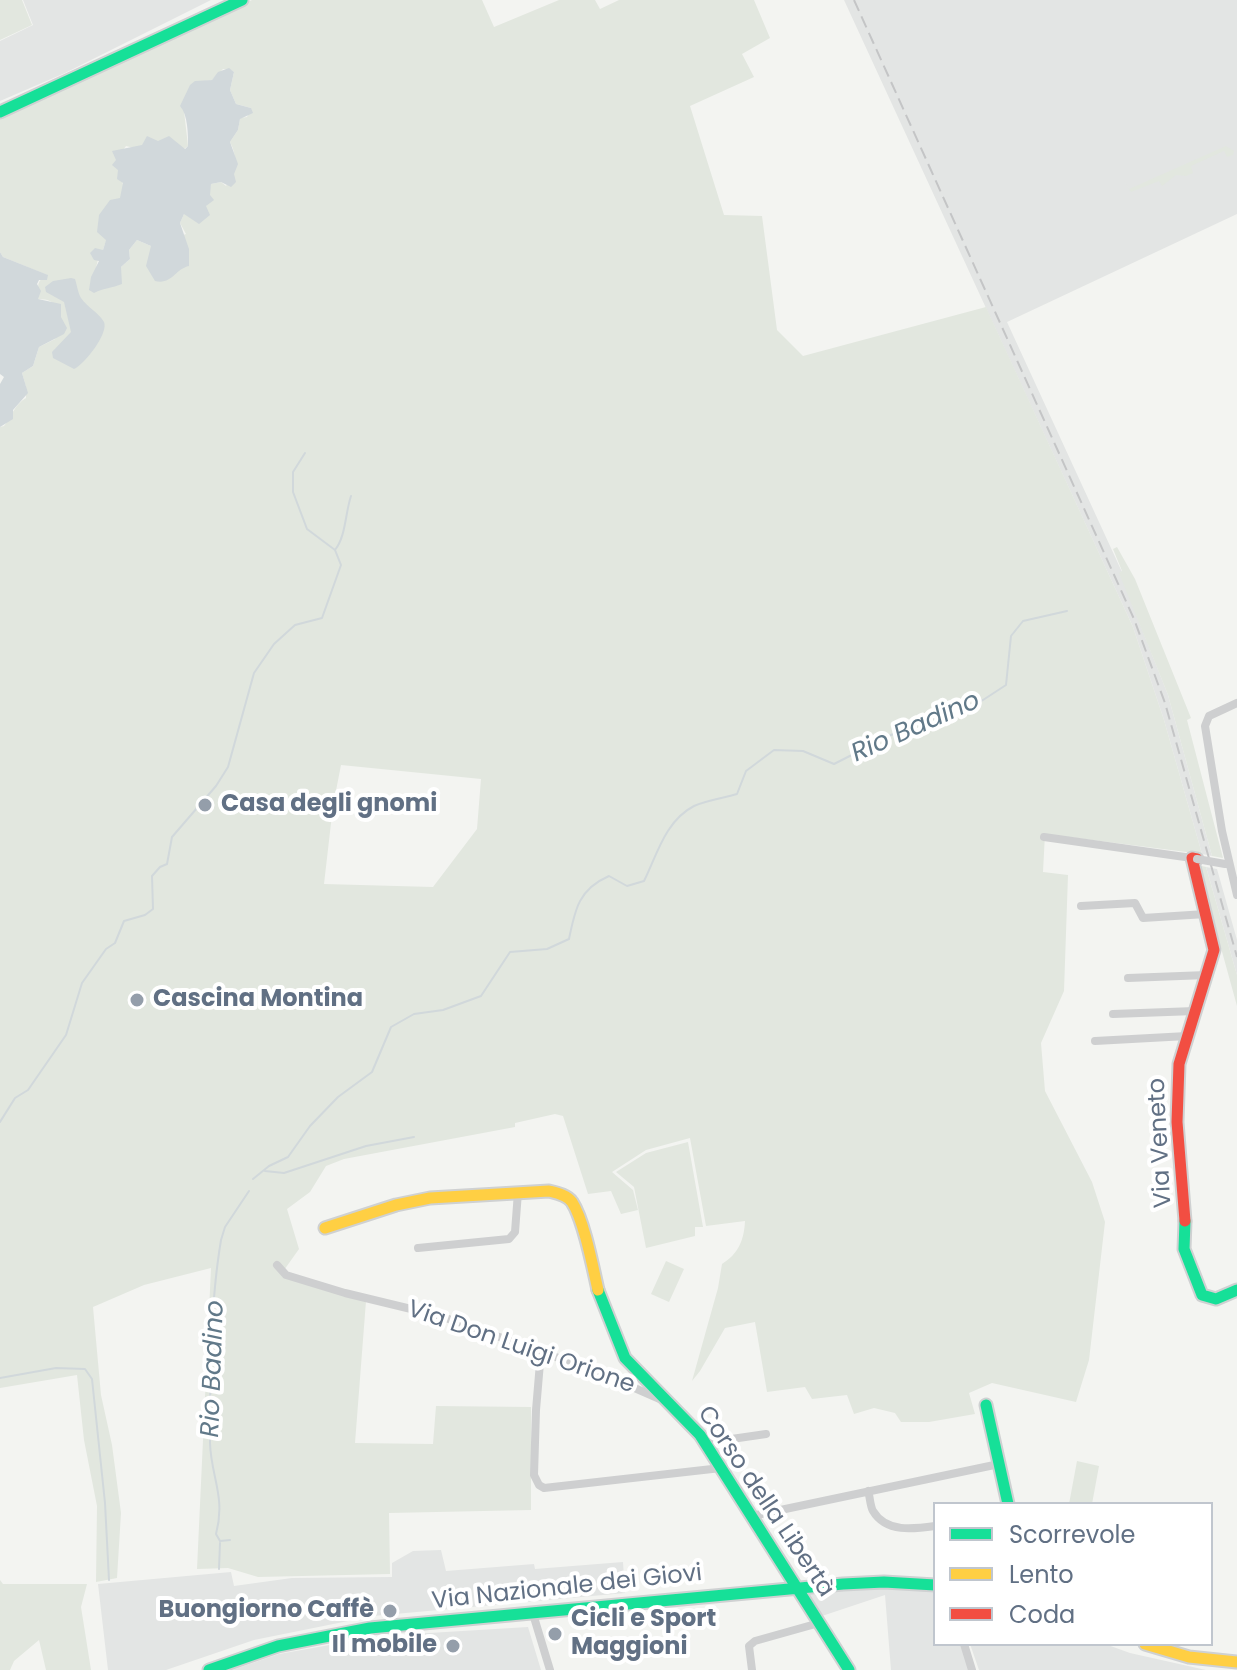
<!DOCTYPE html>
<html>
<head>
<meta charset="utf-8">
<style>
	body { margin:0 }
	#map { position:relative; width:1237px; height:1670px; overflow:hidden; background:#f3f4f1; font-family:Poppins,sans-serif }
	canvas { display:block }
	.legend { position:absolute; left:933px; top:1502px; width:280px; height:144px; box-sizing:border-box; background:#fff; border:2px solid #c0c6ce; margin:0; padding:10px 14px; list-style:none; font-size:24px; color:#617084 }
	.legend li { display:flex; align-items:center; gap:16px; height:40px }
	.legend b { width:40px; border:2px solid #c0c6ce }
</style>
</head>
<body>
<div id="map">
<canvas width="1237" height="1670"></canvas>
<ul class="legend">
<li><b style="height:10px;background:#16e098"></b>Scorrevole</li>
<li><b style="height:10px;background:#ffcf43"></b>Lento</li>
<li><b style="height:10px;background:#f24e42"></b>Coda</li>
</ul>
</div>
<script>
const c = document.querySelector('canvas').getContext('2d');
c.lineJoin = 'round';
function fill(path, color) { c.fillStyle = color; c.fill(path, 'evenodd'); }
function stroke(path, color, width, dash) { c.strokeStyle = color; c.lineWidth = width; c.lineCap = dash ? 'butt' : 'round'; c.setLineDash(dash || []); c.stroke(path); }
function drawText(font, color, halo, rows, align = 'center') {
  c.font = font + ' Poppins,sans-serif'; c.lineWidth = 8; c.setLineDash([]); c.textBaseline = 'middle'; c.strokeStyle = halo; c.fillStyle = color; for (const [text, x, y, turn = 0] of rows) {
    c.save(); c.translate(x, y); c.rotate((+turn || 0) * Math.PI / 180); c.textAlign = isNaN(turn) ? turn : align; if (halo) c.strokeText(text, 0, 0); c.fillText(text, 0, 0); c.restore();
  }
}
const built = new Path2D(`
	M23 0H211L65 73 0 101V41L33 25Z
	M844 0H1237V214L1007 322 1122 572 1120 573 1168 695 1212 856 1202 854 1164 720 1133 627Z
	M1206 867 1217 869 1237 940V975Z
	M441 1550 446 1571 534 1564 535 1569 623 1562 625 1593 373 1616 254 1640 166 1670H108L98 1584 231 1572 234 1586 292 1578 392 1577V1563L413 1551Z
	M935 1585V1644H964L972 1670H891L885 1595 816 1618 796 1588Z
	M528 1627 541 1670H232L279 1654 380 1636Z
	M970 1644H1105L1130 1653 1206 1670H979Z`);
const green = new Path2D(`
	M0 0H22L32 25 0 40Z
	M252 0H482L494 27 559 0H595L600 9 619 0H754L770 38 742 54 754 77 690 106 724 215 762 216 777 330 803 356 986 307 1133 627 1164 720 1202 854 1045 834 1043 872 1068 875 1064 991 1041 1043 1045 1091 1092 1182 1105 1222 1089 1360 1076 1402 992 1383 969 1393 975 1414 929 1422H901L895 1413 874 1408 854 1414 847 1395 812 1399 805 1387 767 1392 755 1322 725 1328 700 1371 692 1381 718 1288 722 1264C738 1254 744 1241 745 1221L706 1226 690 1138 646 1150 612 1172 633 1190 638 1210 621 1214 611 1191 588 1194 563 1116 555 1114 515 1123V1127L344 1159 326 1166 310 1192 287 1209 299 1249 282 1273 366 1301 355 1443 433 1444 436 1406 531 1407V1510L389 1513 390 1574 258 1577 228 1568 197 1569 211 1268 144 1285 93 1307 101 1395 112 1445 121 1513 117 1578 96 1582 97 1506 84 1440 77 1375 0 1388V427L4 426C12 416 14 405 26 398V387L22 373 33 366 39 347 55 339 61 317V309C53 302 49 299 38 299 39 286 35 282 47 275L3 257 0 252V115ZM223 69H229L234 72 230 90 236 104 251 108 247 117 240 118 238 130 230 142C238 157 236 171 226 186L221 182 211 184 206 206 184 214 180 223 186 234 151 246 137 240 129 250 130 259 121 267 96 268 100 250H103C108 233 125 201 123 185 122 177 118 169 116 160L126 146 134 148 158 141 184 149 188 146 184 111 206 81 212 80ZM341 765 481 779 477 829 433 887 324 884 333 806Z
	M1226 146 1234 151 1233 155 1227 157 1224 151 1191 166 1193 173 1186 176 1176 175 1162 186 1159 181 1131 192 1123 179 1129 189Z
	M1117 547 1135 579 1191 718 1187 720 1223 858 1212 856 1168 695 1119 573 1122 571 1113 549Z
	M1198 865 1206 867 1237 975V1006L1221 948H1218Z
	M688 1142 703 1227H695V1236L646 1248 634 1187 616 1172 646 1153Z
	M666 1261 684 1269 669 1302 651 1294Z
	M1077 1461 1099 1466 1092 1504H1069Z
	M0 1580 3 1584H87L81 1607 91 1670H46L39 1640 14 1661 10 1670H0Z`);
const water = new Path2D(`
	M229 68 234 72 230 90 236 104 251 108 253 113 240 119 238 130 230 142 238 164 234 174 236 182 231 187 221 182 211 184 210 195 214 200 206 206 210 215 199 224 184 214 180 223 189 249V266C175 269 172 285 155 281L146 266 151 246 137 240 129 250 130 259 121 267 122 284C112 288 104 288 94 293L89 290 91 277 99 261 94 260 90 253 95 248 103 250 106 240 97 232 99 215 110 200 120 198 123 183 117 179 118 170 112 165 116 160 112 151 142 145 147 136 158 141 169 136 185 149 188 146C188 134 188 115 180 106L190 85 195 81 212 80 218 72Z
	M0 252 3 257 48 275 47 280H39L37 284 41 291 38 299 61 304V317L67 328 64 334 39 347 33 366 22 373 28 393 13 410V419L0 427V384L4 377 0 374Z
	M71 278 75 279C77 285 78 293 81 298 87 307 99 313 104 322 109 333 84 365 74 369L53 358 52 352 71 332 64 302 46 292 45 287 53 281Z`);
const stream = new Path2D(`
	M335 550C346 536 345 514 351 496
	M0 1122 15 1098 28 1090 66 1035 82 983 106 949 115 943 124 921 145 915 153 909 152 876 160 867 167 864 172 837 216 786 228 767 254 673 274 644 295 625 322 618 341 565 335 550 307 529 293 492V472L305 453
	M265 1171 284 1173 366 1146 414 1137
	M253 1179 269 1166 288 1157 310 1126 338 1097 372 1072 391 1027 414 1014 443 1010 481 996 510 952 547 949 569 939C575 909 579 889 609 876L627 886 644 881C657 855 665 821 694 806 707 800 724 798 737 794L746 771 774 750 803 751 834 764 897 732 983 700 1006 685 1011 636 1023 621 1067 611
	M0 1378 56 1368 85 1369 92 1379 105 1503 109 1580
	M230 1540 220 1541 216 1534C226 1497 211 1477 210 1443 210 1376 210 1306 221 1240L225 1227 249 1191
	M219 1569 220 1543`);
const street = new Path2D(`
	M1237 703 1209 716 1205 726 1222 831 1237 895
	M1044 837 1192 858
	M1081 906 1135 903 1143 918 1206 914
	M1128 978 1207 975
	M1113 1014 1195 1011
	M1095 1041 1187 1036
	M418 1248 509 1239 515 1232 518 1192
	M277 1265 286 1275 345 1293 440 1316 598 1372 662 1400
	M541 1351 536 1410 534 1475 539 1485 544 1488 721 1468
	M704 1443 766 1434
	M868 1491C870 1496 870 1506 873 1511 886 1533 914 1529 935 1526
	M752 1516 999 1464
	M533 1614 550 1670
	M964 1644 972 1670
	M752 1670 749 1646 755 1641 819 1623`);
const fast = new Path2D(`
	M0 112 242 0
	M1185 1221 1184 1249 1202 1295 1216 1299 1237 1290
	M598 1290 625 1358 700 1435 849 1670
	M986 1405 1008 1504
	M209 1670 278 1646 370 1628 843 1584 884 1582 935 1585`);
const slow = new Path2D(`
	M325 1228 396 1205 430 1198 549 1191C557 1193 567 1195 572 1202 584 1220 593 1268 598 1290
	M1145 1644 1189 1657 1237 1662`);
const jam = new Path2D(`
	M1185 1221 1177 1122 1179 1064 1214 950 1192 858 1197 859`);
const rail = new Path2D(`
	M854 0 1134 619 1165 703 1237 957`);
const streetBridge = new Path2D(`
	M1197 859 1225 864`);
const markers = [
	[205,805,8,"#949eaa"],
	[137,1000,8,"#949eaa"],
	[390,1611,8,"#949eaa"],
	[555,1634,8,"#949eaa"],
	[453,1646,8,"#949eaa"]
];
const poiNames = [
	["Casa degli gnomi",221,805],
	["Cascina Montina",153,1000],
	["Buongiorno Caffè",374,1611,"right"],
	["Cicli e Sport",571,1620],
	["Maggioni",571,1648],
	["Il mobile",437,1646,"right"]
];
const streetNames = [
	["Via Veneto",1161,1143,-93],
	["Via Don Luigi Orione",521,1348,19],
	["Corso della Libertà",765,1502,56],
	["Via Nazionale dei Giovi",567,1588,-6]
];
const waterNames = [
	["Rio Badino",916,728,-24],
	["Rio Badino",214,1369,-88]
];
fill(built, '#e3e5e4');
fill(green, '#e2e7df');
fill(water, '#d1d8db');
stroke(stream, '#d1d8db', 2);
stroke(fast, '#cfd1d2', 15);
stroke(slow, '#cfd1d2', 15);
stroke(jam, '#cfd1d2', 15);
stroke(street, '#cecfd0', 8);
stroke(fast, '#16e098', 11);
stroke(slow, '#ffcf43', 11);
stroke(jam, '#f24e42', 11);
stroke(rail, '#c4c5c6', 2, [12, 6]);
stroke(streetBridge, '#cecfd0', 8);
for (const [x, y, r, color] of markers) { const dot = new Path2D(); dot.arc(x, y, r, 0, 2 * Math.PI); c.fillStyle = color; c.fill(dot); stroke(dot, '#fff', 3); }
drawText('bold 24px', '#617084', '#fff', poiNames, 'left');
drawText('24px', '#617084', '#fff', streetNames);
drawText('italic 26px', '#617989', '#fff', waterNames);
</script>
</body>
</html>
